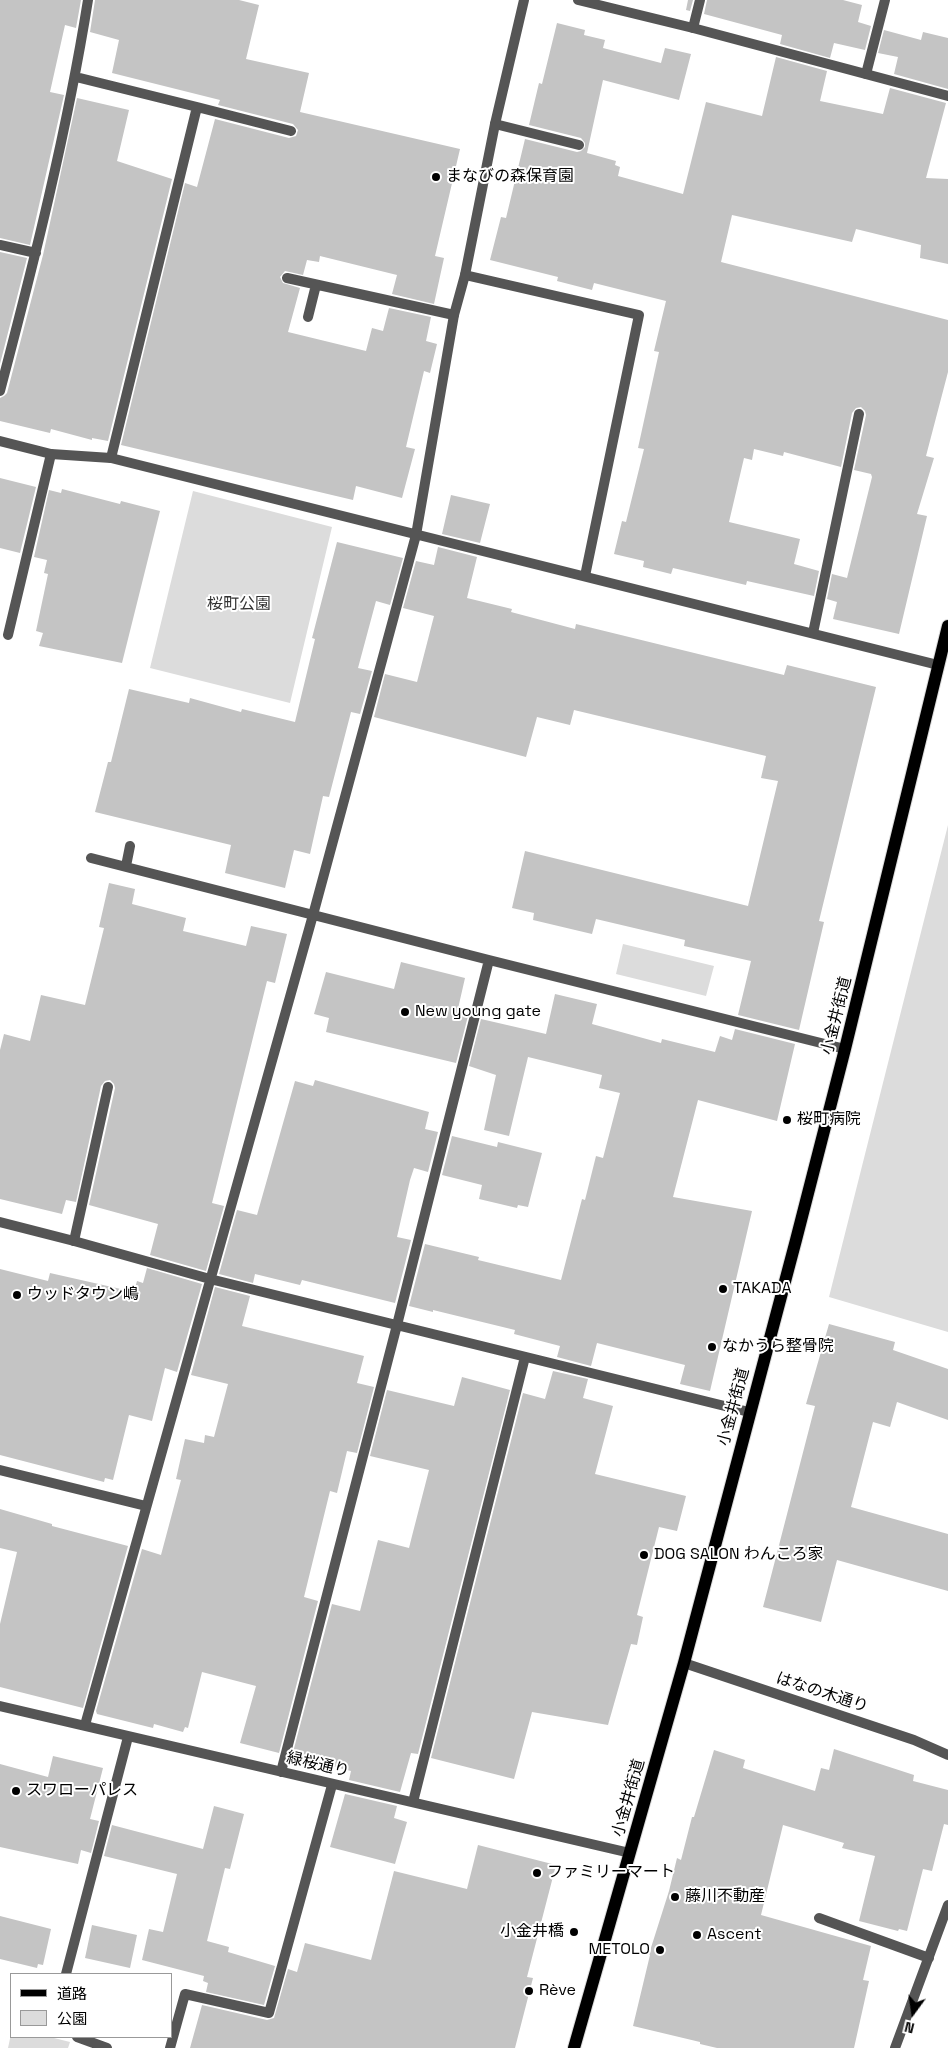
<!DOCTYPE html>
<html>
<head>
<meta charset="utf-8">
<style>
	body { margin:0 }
	#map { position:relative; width:948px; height:2048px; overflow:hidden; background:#fff; font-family:"Space Grotesk","Noto Sans JP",sans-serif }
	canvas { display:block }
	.legend { position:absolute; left:10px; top:1973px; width:162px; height:65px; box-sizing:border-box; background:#fff; border:1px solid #999; margin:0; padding:6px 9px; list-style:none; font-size:15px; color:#000 }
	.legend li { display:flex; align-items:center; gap:10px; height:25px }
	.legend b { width:25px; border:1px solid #999 }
	.north { position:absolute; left:888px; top:1988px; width:50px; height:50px; -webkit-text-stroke:4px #fff; paint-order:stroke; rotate:194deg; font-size:14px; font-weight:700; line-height:20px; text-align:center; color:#000 }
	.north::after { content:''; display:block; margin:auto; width:18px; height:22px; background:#000; clip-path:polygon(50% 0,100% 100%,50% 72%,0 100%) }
</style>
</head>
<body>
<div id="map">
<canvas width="948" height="2048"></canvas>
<ul class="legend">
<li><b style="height:6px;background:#000"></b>道路</li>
<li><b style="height:14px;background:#dcdcdc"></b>公園</li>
</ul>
<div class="north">N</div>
</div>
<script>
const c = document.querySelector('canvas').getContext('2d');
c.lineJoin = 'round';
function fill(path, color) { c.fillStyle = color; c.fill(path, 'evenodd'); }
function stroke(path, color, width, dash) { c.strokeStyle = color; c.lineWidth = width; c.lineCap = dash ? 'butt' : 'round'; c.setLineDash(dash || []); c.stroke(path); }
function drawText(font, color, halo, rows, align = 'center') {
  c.font = font + ' "Space Grotesk","Noto Sans JP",sans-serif'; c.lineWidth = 4; c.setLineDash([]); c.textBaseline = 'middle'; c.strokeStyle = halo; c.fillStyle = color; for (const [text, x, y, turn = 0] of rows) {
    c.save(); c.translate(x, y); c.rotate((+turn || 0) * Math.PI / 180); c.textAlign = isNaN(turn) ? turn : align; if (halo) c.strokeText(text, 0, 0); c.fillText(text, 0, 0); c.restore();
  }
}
const green = new Path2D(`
	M193 491 332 527 290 703 150 668Z
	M948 825V1332L829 1297Z
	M623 944 714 966 706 996 616 974Z
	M11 2034V2037H50L70 2042 68 2048H8Z`);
const building = new Path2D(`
	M0 0H81L76 28 65 25 50 92 64 95 30 245 0 238Z
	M95 0H239L259 5 246 59 309 73 300 112 460 149 435 256 444 258 434 304 392 294 397 275 320 256 319 262 307 260 303 275 285 271 280 277 283 283 300 288 288 332 366 351 372 328 383 331 389 308 431 317 426 341 437 344 430 373 424 371 406 447 415 449 402 498 356 486 353 500 121 445 185 183 197 187 215 119 289 138 296 136 298 130 293 124 218 105 220 100 112 73 119 40 90 32Z
	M688 0H693L690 11 686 10Z
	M707 0H843L862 5 858 22 871 26 865 50 834 43 830 58 780 44 782 35 704 14Z
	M557 23 585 30 584 35 605 40 603 48 661 63 665 48 691 54 679 100 603 80 587 153 616 161 615 165 620 167 618 176 683 194 706 102 762 116 776 57 827 71 820 101 883 114 890 88 946 103 926 178 948 179V264L920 258 921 245 856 229 852 242 732 215 721 262 948 320V372L926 456 934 458 917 514 927 516 899 634 833 619 837 602 827 599 832 574 847 578 872 477 871 474 854 470 866 415 865 411 861 407 856 408 852 413 841 467 784 452 783 456 754 449 752 460 744 458 729 522 800 539 794 564 819 571 814 596 747 581 746 585 673 568 671 574 643 567 644 561 614 554 622 521 626 522 644 449 638 448 659 352 654 351 666 301 594 283 592 290 557 281 558 277 490 260 501 217 506 218 525 139 577 152 581 151 585 147V143L581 138 529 125 539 83 542 84Z
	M884 30 921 40 923 32 948 38V89L894 74 898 57 878 53Z
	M77 98 129 110 117 161 172 179 108 441 92 438V440L51 429 50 433 0 421V398L4 396 7 393 43 255Z
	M0 252 27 258 0 364Z
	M0 478 36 487 20 553 0 548Z
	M62 489 120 504 121 501 160 511 122 663 39 646 43 633 36 631 48 574 44 573 47 560 34 557 49 490 61 493Z
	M451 495 490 504 480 543 442 534Z
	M337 542 403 558 390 605 376 601 358 668 372 671 360 714 351 712 329 797 323 796 310 854 294 850 285 888 225 873 231 845 95 812 108 762H111L129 689 189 703 190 698 241 712 242 709 295 722 315 639 312 638Z
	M438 547 477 557 467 598 512 609 511 612 575 629 576 624 784 675 787 665 876 687 819 921 824 922 799 1030 738 1015 751 961 684 946 685 940 596 919 592 934 533 920 534 913 512 908 525 851 748 906 778 781 761 778 766 756 574 710 570 725 537 717 526 757 374 717 385 674 417 682 434 616 403 608 416 561 434 565Z
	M109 883 135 889 132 904 186 918 183 931 246 946 251 926 287 934 275 983 267 981 212 1203 224 1206 206 1271 150 1255 158 1224 89 1205 115 1088 114 1084 110 1080 105 1081 101 1086 76 1202 66 1200 62 1214 0 1199V1050L4 1034 30 1041 41 995 85 1005 104 928 99 927Z
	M401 962 465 978 457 1013 468 1016 456 1063 326 1032 329 1018 314 1014 326 972 394 989Z
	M555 994 597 1004 592 1024 661 1043 662 1039 715 1052 720 1036 732 1040 735 1029 795 1044 777 1121 698 1100 673 1197 752 1211 710 1391 680 1384 685 1365 597 1343 591 1366 557 1357 560 1346 514 1334 515 1330 433 1310V1312L409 1306 425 1244 479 1257 478 1260 561 1280 582 1199 585 1200 596 1156 603 1158 620 1093 599 1088 602 1075 528 1057 509 1136 484 1130 496 1075 469 1066 481 1019 546 1034Z
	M315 1080 429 1112 425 1129 438 1132 428 1172 414 1168 410 1180 397 1237 411 1240 395 1303 302 1280 300 1285 255 1274 253 1283 219 1274 237 1210 257 1215 295 1081 313 1086Z
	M452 1136 497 1147 498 1142 542 1153 528 1207 518 1205 517 1208 479 1199 482 1185 442 1175Z
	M147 1268 202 1284 177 1372 165 1368 152 1421 129 1415 113 1480 105 1478 104 1482 0 1455V1269L48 1281 50 1273 134 1292 137 1281 143 1283Z
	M215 1287 250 1296 242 1326 364 1356 357 1383 374 1387 357 1453 347 1451 337 1493 330 1491 304 1597 318 1601 279 1753 240 1743 256 1686 202 1672 188 1728 185 1727 183 1732 154 1724 153 1728 97 1714 96 1711 142 1549 161 1555 181 1480 176 1479 185 1439 204 1443 205 1435 214 1437 228 1384 191 1375Z
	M829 1324 895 1342 893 1350 948 1369V1420L897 1402 890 1427 873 1422 851 1507 948 1534V1591L837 1560 821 1622 763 1607 815 1406 806 1404Z
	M553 1371 588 1379 583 1398 613 1406 595 1474 686 1496 677 1531 659 1527 637 1615 643 1617 637 1645 631 1644 608 1725 532 1712 514 1779 431 1758 523 1393 545 1399Z
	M462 1377 510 1390 418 1754 411 1753 400 1792 349 1780 351 1771 292 1756 332 1604 360 1611 378 1540 409 1548 412 1536 429 1470 370 1456 387 1390 454 1406Z
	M0 1509 52 1524V1526L128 1546 83 1708 0 1687V1624L17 1552 0 1548Z
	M834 1749 914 1775 913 1781 948 1790V1825L944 1824 932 1871 923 1869 907 1931 899 1929 898 1931 859 1921 875 1856 842 1848 844 1843 783 1825 761 1915 871 1946 863 1980 869 1981 854 2048H717L700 2044V2042L633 2026 650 1955 649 1954 669 1891 677 1858 681 1860 692 1817H694L714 1750 745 1760 743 1768 815 1791 821 1768 829 1770Z
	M53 1756 103 1768 90 1819 99 1821 91 1853 81 1850 78 1864 0 1847V1764L48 1777Z
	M345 1794 397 1806 394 1818 407 1822 395 1864 330 1847Z
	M214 1806 244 1814 230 1869 225 1868 207 1941 229 1947 228 1952 275 1966 264 2005 206 1992 208 1983 203 1981 204 1976 142 1960 149 1929 163 1932 177 1874 104 1856 112 1825 203 1849Z
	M478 1845 556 1865 527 1977 533 1978 515 2048H190L202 2005 267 2020 274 2018 288 1969 297 1972 305 1943 371 1960 394 1871 467 1889Z
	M0 1916 51 1929 43 1965 38 1964 37 1968 0 1959Z
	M92 1925 137 1935 130 1968 85 1958Z`);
const service = new Path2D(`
	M693 28 700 0
	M866 74 885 0
	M76 77 197 107
	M495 124 579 145
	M0 245 36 253
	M465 275 639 315 585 576
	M287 278 454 315
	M308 317 316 285
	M0 391C34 262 67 132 88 0
	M111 458 197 107 291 131
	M813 633 859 414
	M8 635 51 454
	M74 1241 108 1087
	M0 1470 146 1506
	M66 1974 128 1737
	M77 2037 107 2048
	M170 2048 185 1994 269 2013 332 1785`);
const minor = new Path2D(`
	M578 0 693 28 948 96
	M0 441 51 454 111 458 938 665
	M91 858 489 960 845 1049
	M126 866 130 846
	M0 1222 74 1241 210 1279 749 1412
	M684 1663 914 1740 948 1755
	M0 1706 630 1853
	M85 1725 313 915 416 535 454 315 465 275 495 124 524 0
	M281 1772 397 1325 489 960
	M413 1802 525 1357
	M819 1918 929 1958
	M895 2048 948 1905`);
const primary = new Path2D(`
	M574 2048 684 1663 796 1240 845 1049 948 626`);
const markers = [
	[436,177,5,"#000"],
	[405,1012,5,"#000"],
	[787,1120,5,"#000"],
	[723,1289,5,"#000"],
	[17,1295,5,"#000"],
	[712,1347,5,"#000"],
	[644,1555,5,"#000"],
	[16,1791,5,"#000"],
	[537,1873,5,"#000"],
	[675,1897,5,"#000"],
	[574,1932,5,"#000"],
	[697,1935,5,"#000"],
	[660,1950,5,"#000"],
	[529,1991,5,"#000"]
];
const poiNames = [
	["まなびの森保育園",446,177],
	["New young gate",415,1012],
	["桜町病院",797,1120],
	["TAKADA",733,1289],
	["ウッドタウン嶋",27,1295],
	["なかうら整骨院",722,1347],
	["DOG SALON わんころ家",654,1555],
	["スワローパレス",26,1791],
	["ファミリーマート",547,1873],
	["藤川不動産",685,1897],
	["小金井橋",564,1932,"right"],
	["Ascent",707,1935],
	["METOLO",650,1950,"right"],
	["Rève",539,1991]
];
const parkNames = [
	["桜町公園",239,605]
];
const streetNames = [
	["小金井街道",837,1016,-76],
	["小金井街道",734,1407,-75],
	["はなの木通り",822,1693,18],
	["緑桜通り",318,1765,13],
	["小金井街道",629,1798,-74]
];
fill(green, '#dcdcdc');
fill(building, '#c4c4c4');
stroke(primary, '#dbdbdb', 14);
stroke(service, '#555', 10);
stroke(minor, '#555', 10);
stroke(primary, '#000', 12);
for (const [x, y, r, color] of markers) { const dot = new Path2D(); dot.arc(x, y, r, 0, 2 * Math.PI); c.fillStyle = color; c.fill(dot); stroke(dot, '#fff', 2); }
drawText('16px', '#000', '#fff', poiNames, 'left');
drawText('16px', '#333', '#fff', parkNames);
drawText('16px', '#000', '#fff', streetNames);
</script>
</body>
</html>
